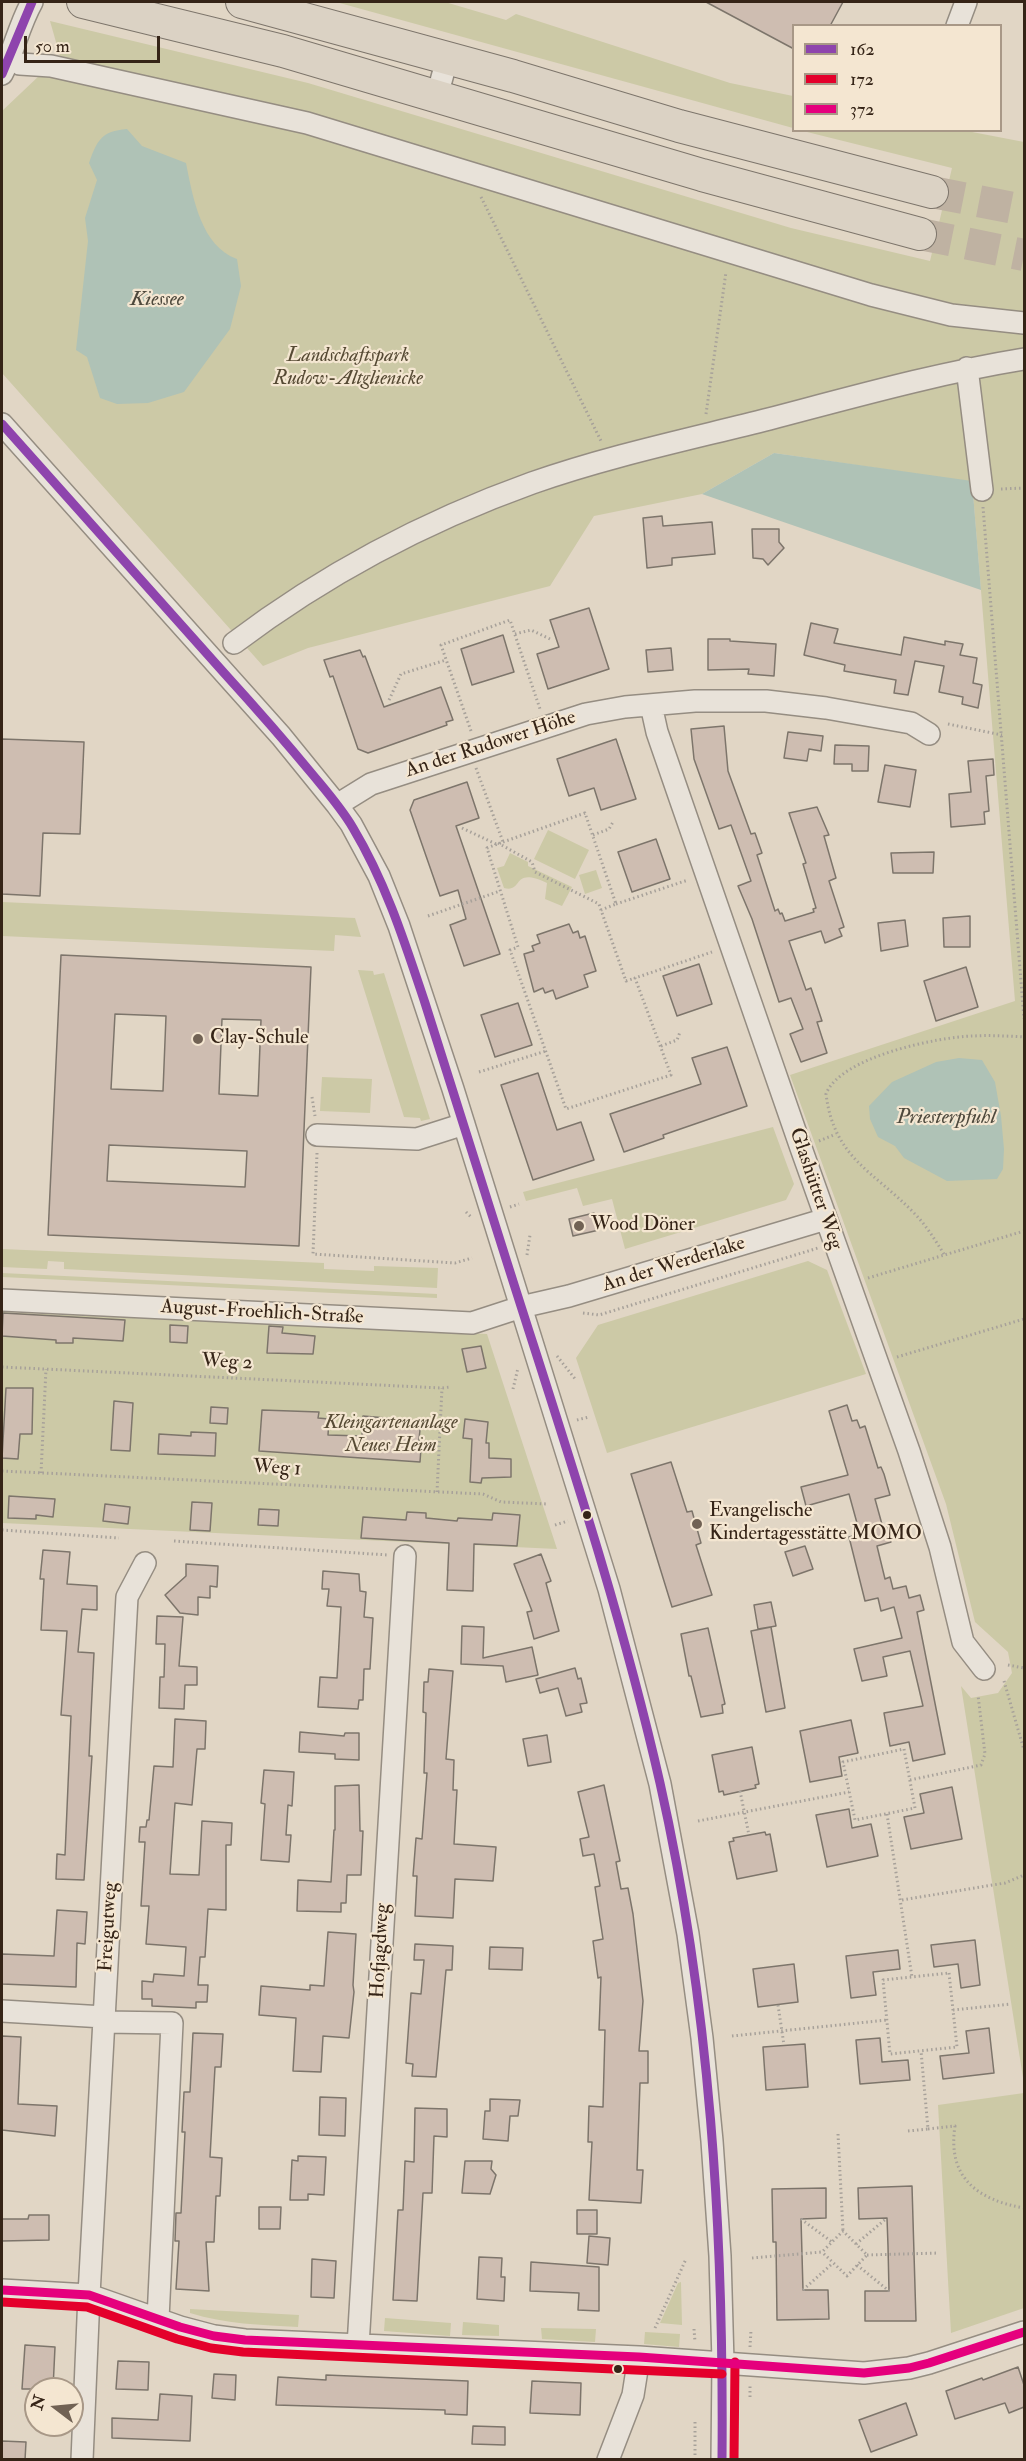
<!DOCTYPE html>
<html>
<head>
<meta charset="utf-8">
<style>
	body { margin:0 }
	#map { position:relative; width:1026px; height:2461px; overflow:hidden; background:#e1d6c5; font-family:"IM FELL Double Pica",serif }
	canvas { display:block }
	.frame { position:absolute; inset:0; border:3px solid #352417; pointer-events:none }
	.legend { position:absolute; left:792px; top:24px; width:210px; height:108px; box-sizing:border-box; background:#f4e6d1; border:2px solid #a89887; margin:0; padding:8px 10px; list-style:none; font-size:18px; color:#352417 }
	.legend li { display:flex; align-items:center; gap:12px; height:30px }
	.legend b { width:30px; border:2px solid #a89887 }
	.north { position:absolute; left:24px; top:2377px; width:60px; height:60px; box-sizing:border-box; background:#f4e6d1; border:2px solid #a89887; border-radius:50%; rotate:286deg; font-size:16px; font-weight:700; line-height:24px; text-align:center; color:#352417 }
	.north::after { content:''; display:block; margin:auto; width:21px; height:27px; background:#716254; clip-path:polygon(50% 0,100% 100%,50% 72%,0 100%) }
	.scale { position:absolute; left:24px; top:36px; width:136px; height:27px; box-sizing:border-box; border:3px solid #352417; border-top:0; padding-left:8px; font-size:18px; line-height:21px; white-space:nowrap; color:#352417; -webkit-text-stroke:4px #f4e6d1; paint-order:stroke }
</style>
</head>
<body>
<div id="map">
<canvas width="1026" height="2461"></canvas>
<div class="frame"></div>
<ul class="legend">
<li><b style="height:8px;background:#8e44ad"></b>162</li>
<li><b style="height:8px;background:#e4002b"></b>172</li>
<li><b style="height:8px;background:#e5007d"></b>372</li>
</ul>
<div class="north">N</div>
<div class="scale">50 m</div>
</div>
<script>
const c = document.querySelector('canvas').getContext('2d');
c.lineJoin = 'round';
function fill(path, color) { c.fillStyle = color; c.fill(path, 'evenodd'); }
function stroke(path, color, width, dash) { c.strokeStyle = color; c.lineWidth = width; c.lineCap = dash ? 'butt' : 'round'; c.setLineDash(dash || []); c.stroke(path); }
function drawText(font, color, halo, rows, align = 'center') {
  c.font = font + ' "IM FELL Double Pica",serif'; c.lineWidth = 4.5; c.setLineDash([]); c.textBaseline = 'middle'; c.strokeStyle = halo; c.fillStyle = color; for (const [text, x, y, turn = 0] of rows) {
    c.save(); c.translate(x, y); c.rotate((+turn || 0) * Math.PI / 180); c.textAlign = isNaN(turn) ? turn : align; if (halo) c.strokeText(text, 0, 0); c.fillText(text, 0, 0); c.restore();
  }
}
const green = new Path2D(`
	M336 2H445L506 20 516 14 730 83 793 96V128Z
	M50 21 308 83 791 228 930 261 952 168 803 131H967L1024 142V2084L961 1686 971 1698 998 1693 1012 1673 1008 1652 975 1622 946 1504 790 1075 1015 1001 972 482 774 453 702 494 594 516 550 586 308 648 263 666 2 373V111L60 56Z
	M548 830 589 850 575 879 534 859Z
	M510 853 528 862V866L572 887 562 906 545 899 547 883C511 866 524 893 504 888L497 868 504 866Z
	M596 870 602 888 585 894 579 875Z
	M2 902 355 918 361 937 335 935 334 951 2 936Z
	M358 970 373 971 374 975 384 973 430 1119 421 1121 420 1118 404 1117Z
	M322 1077 372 1079 370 1113 320 1111Z
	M773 1127 794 1184 786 1200 625 1249 612 1199 583 1206 577 1188 526 1201 523 1192Z
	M2 1249 324 1263V1269L374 1271V1266L438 1268 437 1288 64 1269V1262L48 1261 47 1269 2 1267Z
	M808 1261 827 1270 866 1374 607 1453 576 1358 598 1325Z
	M2 1273 437 1294V1298L2 1277Z
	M2 1312 487 1334 557 1549 2 1523Z
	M1024 2093V2308L951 2333 938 2105Z
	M681 2282 682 2325 660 2323 678 2283Z
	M190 2309 299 2315 298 2327C261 2325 225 2324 190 2313Z
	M385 2318 451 2323 450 2336 384 2331Z
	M463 2322 499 2325V2336L462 2335Z
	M541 2328 596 2329 595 2342 542 2339Z
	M645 2332 680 2334 679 2347 644 2344Z`);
const water = new Path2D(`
	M127 129 142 146 186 163C193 198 201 246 237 259L241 286 230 329 184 392 148 403 117 404 100 398 87 357 76 350 88 241 85 218 97 180 89 163C97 141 101 131 127 129Z
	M774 453 972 481 981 590 702 494Z
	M959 1058 982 1060 995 1082 1001 1116 1004 1149 1003 1169 997 1179 947 1181 904 1158 895 1146 878 1137 870 1119 869 1106 892 1082 936 1062Z`);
const building = new Path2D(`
	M706 2H843L830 26H794V49Z
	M662 516 663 526 712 522 715 554 672 558V565L647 568 643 518Z
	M752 529H779V542L784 548 768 565 763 559 753 558Z
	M589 608 609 669 548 689 537 654 559 647 550 620Z
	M811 623 838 629 834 643 901 655 904 637 945 645V641L963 644 960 655 977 658 973 683 982 685 978 708 962 704 963 697 939 692 944 666 915 661 908 695 894 693 896 680 844 671 845 665 804 655Z
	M503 635 514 672 472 685 461 649Z
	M708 639H730V641L776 644 774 676 748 674 749 669 708 670Z
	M671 648 673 670 648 672 646 650Z
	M360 650 363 657 365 656 384 707 441 687 453 720 446 722 447 725 368 753 358 749 333 676 330 677 324 660Z
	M724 726 728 771 751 834 755 833 762 853 757 855 775 911 778 909 780 914 782 913 785 921 814 912 813 909 816 908 803 864 806 863 789 813 817 807 829 835 824 836 836 878 829 881 844 927 839 929 842 936 825 943 821 931 789 941 806 990 811 988 822 1021 817 1022 827 1053 801 1062 790 1034 803 1029 791 998 779 1002 752 919 738 886 751 881 731 825 719 829 694 759 691 729Z
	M788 732 823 736 821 751 809 749 807 761 784 758Z
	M2 739 84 742 80 834 43 833 40 896 2 894Z
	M616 739 636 799 601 810 594 788 569 796 557 759Z
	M835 745 869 746 868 771H852V764H834Z
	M993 759 994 775 986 776 989 811 984 812 985 824 951 827 949 794 971 792 968 761Z
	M885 765 916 770 910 807 878 802Z
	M467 782 479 818 456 826 500 954 464 966 450 925 466 919 458 890 440 896 410 810 414 800Z
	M656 839 670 879 632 892 618 852Z
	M934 852 933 873H893L891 853Z
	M970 916V947H944L943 918Z
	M905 920 908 946 881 951 878 923Z
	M569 924 573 933 578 931 580 938 585 936 596 971 584 975 588 987 556 999 553 990 545 993 543 988 534 992 524 954 534 951 532 946 540 943 537 935Z
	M61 955 311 967 299 1246 48 1235ZM115 1014 166 1016 163 1091 111 1089ZM222 1019 261 1020 258 1096 219 1094ZM109 1145 247 1151 245 1187 107 1181Z
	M699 964 712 1004 677 1016 663 976Z
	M966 967 978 1007 936 1021 924 981Z
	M518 1003 532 1045 495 1057 481 1015Z
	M727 1047 747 1106 663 1135 664 1138 624 1152 610 1114 701 1084 692 1058Z
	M538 1073 557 1130 581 1122 594 1160 533 1180 501 1085Z
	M594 1213 599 1230 573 1236 569 1219Z
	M3 1313 125 1320 123 1341 73 1338V1343H56V1340L2 1336Z
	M170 1325 188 1326 187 1343 170 1342Z
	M269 1326 283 1327 282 1333 315 1336 313 1354 267 1353Z
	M481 1346 486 1368 467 1372 462 1349Z
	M6 1388H33L32 1434H20L18 1459 2 1458Z
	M114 1401 133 1403 130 1451 111 1450Z
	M847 1405 852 1421 857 1420 860 1428 865 1426 878 1468 881 1467 884 1474 890 1495 875 1499 883 1528 887 1527 891 1542 877 1546 885 1579 890 1577 893 1589 906 1586 909 1598 920 1595 924 1610 917 1612 945 1754 913 1761 909 1742 890 1746 884 1713 923 1706 910 1651 883 1657 887 1676 862 1681 854 1649 902 1638 894 1607 881 1611 878 1598 865 1601 849 1537 860 1534 849 1494 806 1506 801 1487 848 1475 829 1411Z
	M211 1407 228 1408 227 1424 210 1423Z
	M262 1410 319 1412 318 1418 329 1419 328 1435 362 1436 363 1416 421 1421 418 1448H421L420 1462 259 1451Z
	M465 1419 488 1422 486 1443H489V1458L511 1459V1477L482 1478 481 1483 470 1482 472 1439 463 1438Z
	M191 1432 216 1433 215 1456 158 1454 159 1434 191 1436Z
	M671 1462 687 1512 692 1511 701 1543 696 1545 712 1595 672 1607 631 1474Z
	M9 1496 55 1499 53 1517 36 1515V1519L8 1518Z
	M192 1502 212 1503 210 1531 190 1530Z
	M105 1504 130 1507 128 1524 103 1521Z
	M259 1509 279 1510 278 1526 258 1525Z
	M407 1512 426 1513V1518L457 1521 458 1518 492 1520 493 1513 520 1515 517 1546 474 1544 473 1591 447 1590 449 1543 361 1538 363 1517 406 1520Z
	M805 1546 813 1569 793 1576 785 1552Z
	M43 1550 70 1552 67 1584 97 1586V1610L82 1609 78 1652 94 1653 89 1756H92L84 1880 56 1879 57 1854 65 1855 71 1716 61 1715 67 1631 41 1630 44 1579H40Z
	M541 1554 551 1581 546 1583 559 1631 534 1639 527 1612 532 1611 514 1564Z
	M186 1564 218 1566 217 1587 210 1586V1598L198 1597V1615L180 1613 165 1595 186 1576Z
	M323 1571 359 1574 360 1591 366 1592 364 1617 373 1618 370 1669H364L363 1700H359L358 1709 318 1707 320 1677 337 1678 341 1607 327 1606 329 1589H322Z
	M771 1602 776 1626 758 1629 754 1605Z
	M157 1616 183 1617 179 1666 197 1667V1685H185L184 1709 159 1708 160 1677H164L165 1644H156Z
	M462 1626 484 1627 483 1658 532 1647 538 1675 506 1682 503 1666 461 1664Z
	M771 1627 785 1708 766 1712 751 1631Z
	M708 1628 725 1704 722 1705 723 1713 701 1717 691 1676H689L681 1634Z
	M575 1668 578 1679 581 1678 587 1703 580 1704 582 1712 566 1716 558 1688 540 1693 536 1679Z
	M429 1669 453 1671 446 1759 454 1760 453 1790H457L454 1844 496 1847 493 1881 455 1879 453 1918 415 1916 417 1876H413L416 1838 422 1839 427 1773H424L426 1713 423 1712 424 1682H428Z
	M175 1719 206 1721 205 1749H197L192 1805 175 1803 170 1874 199 1875 202 1821 232 1823 231 1845H226V1910L208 1909 205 1957H200L198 1985H208L207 2002H196V2008L152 2006V1999H142V1981L153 1982 154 1974 184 1976 186 1947 146 1944 149 1906H141L145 1842H139L140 1827H146L147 1820H149L154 1766 173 1767Z
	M851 1720 858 1753 839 1757 842 1776 810 1782 800 1731Z
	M300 1732 344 1736 345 1733H359V1760L335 1759V1754L299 1752Z
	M547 1735 551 1762 528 1766 523 1739Z
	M752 1747 759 1784 755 1785 756 1788 724 1795 723 1791 719 1792 712 1755Z
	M264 1770 294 1772 292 1806 288 1805 286 1835H291L289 1862 261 1860 265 1804 261 1803Z
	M359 1785 360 1831H363L361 1875H347L346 1903H341V1912L297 1911 298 1880 331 1882 334 1830H335V1786Z
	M604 1785 620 1861 616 1862 621 1889 628 1888 633 1914 643 2001 639 2051H648V2083H640L637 2170H643L641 2203 589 2200 592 2142H588L589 2106 603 2107 605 2030H599L601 1977 598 1978 593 1941 603 1939 595 1887 600 1886 594 1854 583 1856 580 1839 589 1837 578 1792Z
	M952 1787 962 1839 911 1849 904 1817 924 1813 920 1794Z
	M849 1809 852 1828 871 1824 878 1856 827 1867 816 1815Z
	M765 1832 766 1835 770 1834 777 1871 737 1879 729 1842 734 1841 733 1838Z
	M57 1910 87 1912 85 1944 77 1943 76 1987 2 1984V1954L54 1956Z
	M328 1932 356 1934 353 1985 354 1992 349 2038 323 2036 321 2072 293 2071 296 2018 259 2015 261 1986 310 1990V1985L324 1986Z
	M975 1940 980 1985 961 1988 958 1964 934 1967 931 1945Z
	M415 1944 453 1946 452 1970H446L436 2077 412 2076 413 2064 406 2063 411 1993 421 1994 424 1960H414Z
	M490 1947 523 1948 522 1970 489 1969Z
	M898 1950 900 1969 873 1972 876 1995 851 1998 846 1956Z
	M794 1964 798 2002 758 2007 753 1969Z
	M989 2028 994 2073 943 2079 940 2056 969 2053 966 2031Z
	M193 2033 223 2034 221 2067H215L210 2157 222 2158 220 2196H216L214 2242H206L209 2291 176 2289 179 2241H175L176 2213H181L185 2132H182L184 2092H190Z
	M2 2036 21 2037 18 2104 57 2106 55 2136 2 2130Z
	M880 2038 882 2062 908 2060 910 2080 860 2084 856 2040Z
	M805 2044 808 2087 766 2090 763 2047Z
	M320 2097 346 2098 345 2136 319 2135Z
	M490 2099 520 2100 518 2116H510L508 2141 483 2139 485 2111H490Z
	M415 2108 447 2109V2137L434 2136 432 2193H423L417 2301 393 2300 398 2210H403L405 2161 414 2162Z
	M298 2156 326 2157 324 2195 308 2194V2200H290L292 2160 298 2161Z
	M465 2161H492L491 2169 496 2175 490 2194 462 2193Z
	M912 2186 916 2321H865V2291H889L888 2246 887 2218 859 2219 858 2188Z
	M826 2188V2218L801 2219 803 2290H828L829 2319 777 2320 776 2242H773L772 2189Z
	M259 2207H281L280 2229H259Z
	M577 2210H597V2234H577Z
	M29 2215H49V2240L2 2241V2219H28Z
	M589 2236 610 2238 608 2265 587 2263Z
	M479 2257 502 2258 501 2277H505L504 2301 477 2299Z
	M312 2259 336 2261 334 2298 311 2297Z
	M531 2262 599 2267V2311L578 2310 579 2293 530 2291Z
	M25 2345 55 2347 53 2389H22Z
	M118 2361 149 2362 148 2390 116 2389Z
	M1018 2367 1024 2385V2407L1009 2413 1005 2403 955 2419 946 2391 982 2378 983 2380Z
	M214 2374 236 2375 235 2400 212 2398Z
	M326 2375 468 2381 467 2415 445 2414V2410L276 2405 278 2377 326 2380Z
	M532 2381 581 2383 580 2415 530 2413Z
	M160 2394 192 2396 190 2441 112 2438V2418L158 2420Z
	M906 2403 917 2435 871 2452 859 2420Z
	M473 2426 505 2427V2445L472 2444Z
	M2 2441 26 2442 25 2460H2Z`);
const highwayTunnel = new Path2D(`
	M932 192 1024 210
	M920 234 1024 255`);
const path = new Path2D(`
	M481 197 601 441
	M706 414 726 272
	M1001 489 1024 488
	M983 507 1024 1019
	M515 634 531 630 550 639
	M389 700 401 674 446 660
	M948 724 1002 735
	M471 731 441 645 510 620 540 709
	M476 768 503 842 487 848 518 947 510 950 566 1109 671 1075 635 978 712 952
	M462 828 496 844
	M593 835 609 829 613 822
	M503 842 585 813 616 904 601 910 626 981 635 978
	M498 843 532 862 535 872 599 904 601 910
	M616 904 688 880
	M428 916 500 891
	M661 1046 677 1040 680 1032
	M479 1072 546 1051
	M312 1097 315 1116
	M819 1141 836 1134
	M317 1153 313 1254 455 1263 472 1258
	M510 1207 519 1204
	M466 1212 472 1218
	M944 1254C935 1240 926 1225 914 1213 875 1172 834 1159 826 1094 840 1057 937 1037 973 1036 990 1035 1007 1036 1024 1037
	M527 1255 530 1235
	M868 1278 1024 1231
	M583 1313 599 1315 818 1248
	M557 1356 576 1380
	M897 1357 1024 1319
	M2 1367 442 1388 450 1387
	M513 1389 518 1368
	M577 1420 589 1417
	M2 1471 483 1494 501 1502 548 1504
	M41 1473 46 1369
	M437 1492 442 1388
	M555 1525 568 1521
	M2 1530 119 1538
	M174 1541 388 1555
	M1008 1665 1024 1668
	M1004 1681 1024 1750
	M904 1749 915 1808 855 1820 843 1762Z
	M910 1780 981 1765 985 1754 978 1695
	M740 1791 749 1835
	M887 1814 912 1977
	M698 1821 849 1792
	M902 1900 1005 1883 1024 1875
	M949 1973 957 2047 890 2054 883 1980Z
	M778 2005 784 2045
	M953 2010 1011 2004
	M732 2036 887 2020
	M928 2129 955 2126C947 2178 978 2200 1024 2208
	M908 2131 928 2129 921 2051
	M838 2134 843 2231
	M801 2219 832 2242
	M856 2244 887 2218
	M867 2255 939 2253
	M752 2258 822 2252 843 2231 867 2255 847 2276 822 2252
	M857 2265 889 2291
	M803 2290 833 2263
	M655 2328 686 2259
	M694 2329 695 2342
	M750 2347 751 2330
	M750 2397V2384
	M695 2422V2460`);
const minor = new Path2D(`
	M957 26 966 2
	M20 64 51 66 307 123 871 295 951 315 1024 323
	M2 74C14 51 19 25 32 2
	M437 96 447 59
	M967 368 982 490
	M2 424 281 736 337 805 351 824 379 876 399 926 453 1089 609 1589 660 1784 688 1934 702 2038 712 2141 720 2256 723 2362 722 2460
	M234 643C324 575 426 521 532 483 609 456 690 439 769 419 853 397 938 373 1024 359
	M651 705 657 732 801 1148 909 1451 940 1547 963 1642 984 1669
	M337 805 371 784 586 714 625 707 695 701H766L826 708 911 723 929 734
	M317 1135 417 1139 464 1124
	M2 1300 472 1323 521 1307 569 1296 826 1219
	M2 2011 104 2017
	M104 2022 172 2023 158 2319
	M2 2290 89 2295 180 2327 214 2336 245 2340 639 2357 864 2373 909 2368 929 2363 1024 2332
	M358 2346 405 1556
	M82 2460 89 2295 127 1597 145 1563
	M608 2460 633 2395 639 2357`);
const highway = new Path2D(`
	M83 2 283 51 702 175 920 234
	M242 2 513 76 679 126 932 192`);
const bus1 = new Path2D(`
	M2 74 32 2
	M2 424C76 507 151 590 225 674 255 707 284 740 313 775 327 792 342 809 353 828 386 883 405 943 425 1003 450 1081 475 1159 499 1237 556 1418 618 1598 660 1783 710 2004 724 2233 722 2460`);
const bus2 = new Path2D(`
	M2 2302 87 2307 177 2339 211 2348 243 2352 722 2374
	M734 2460 735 2362`);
const bus3 = new Path2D(`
	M2 2290 89 2295 180 2327 214 2336 245 2340 639 2357 864 2373 909 2368 929 2363 1024 2332`);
const markers = [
	[198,1039,6,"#716254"],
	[579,1226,6,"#716254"],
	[587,1515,5,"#352417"],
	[697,1524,6,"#716254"],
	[618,2369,5,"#352417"]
];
const parkNames = [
	["Landschaftspark",348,357],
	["Rudow-Altglienicke",348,380],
	["Kleingartenanlage",391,1424],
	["Neues Heim",391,1447]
];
const streetNames = [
	["An der Rudower Höhe",491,745,-18],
	["Glashütter Weg",815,1189,71],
	["An der Werderlake",674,1265,-17],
	["August-Froehlich-Straße",262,1313,3],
	["Weg 2",227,1363,3],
	["Weg 1",277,1469,3],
	["Freigutweg",109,1927,-87],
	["Hofjagdweg",381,1951,-87]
];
const poiNames = [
	["Clay-Schule",210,1039],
	["Wood Döner",591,1226],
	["Evangelische",709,1512],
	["Kindertagesstätte MOMO",709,1535]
];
const waterNames = [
	["Kiessee",157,300],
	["Priesterpfuhl",946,1118]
];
fill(green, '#ccc9a6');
fill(water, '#afc2b6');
fill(building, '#cebdb1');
stroke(building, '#7d756b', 1.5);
stroke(highwayTunnel, '#bfb2a2', 32, [32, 16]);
stroke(minor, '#958d82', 24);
stroke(highway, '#7d756b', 34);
stroke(path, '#a7a19a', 3, [1.5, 3]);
stroke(minor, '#e8e2d9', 21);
stroke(highway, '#dbd2c4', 32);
stroke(bus1, '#8e44ad', 9);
stroke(bus2, '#e4002b', 9);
stroke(bus3, '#e5007d', 9);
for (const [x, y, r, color] of markers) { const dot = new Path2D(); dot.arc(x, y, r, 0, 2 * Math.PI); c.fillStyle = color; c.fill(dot); stroke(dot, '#f4e6d1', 2); }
drawText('italic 20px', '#564a34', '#f4e6d1', parkNames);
drawText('20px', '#352417', '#f4e6d1', streetNames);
drawText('20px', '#352417', '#f4e6d1', poiNames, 'left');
drawText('italic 21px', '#4e493d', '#f4e6d1', waterNames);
</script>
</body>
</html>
